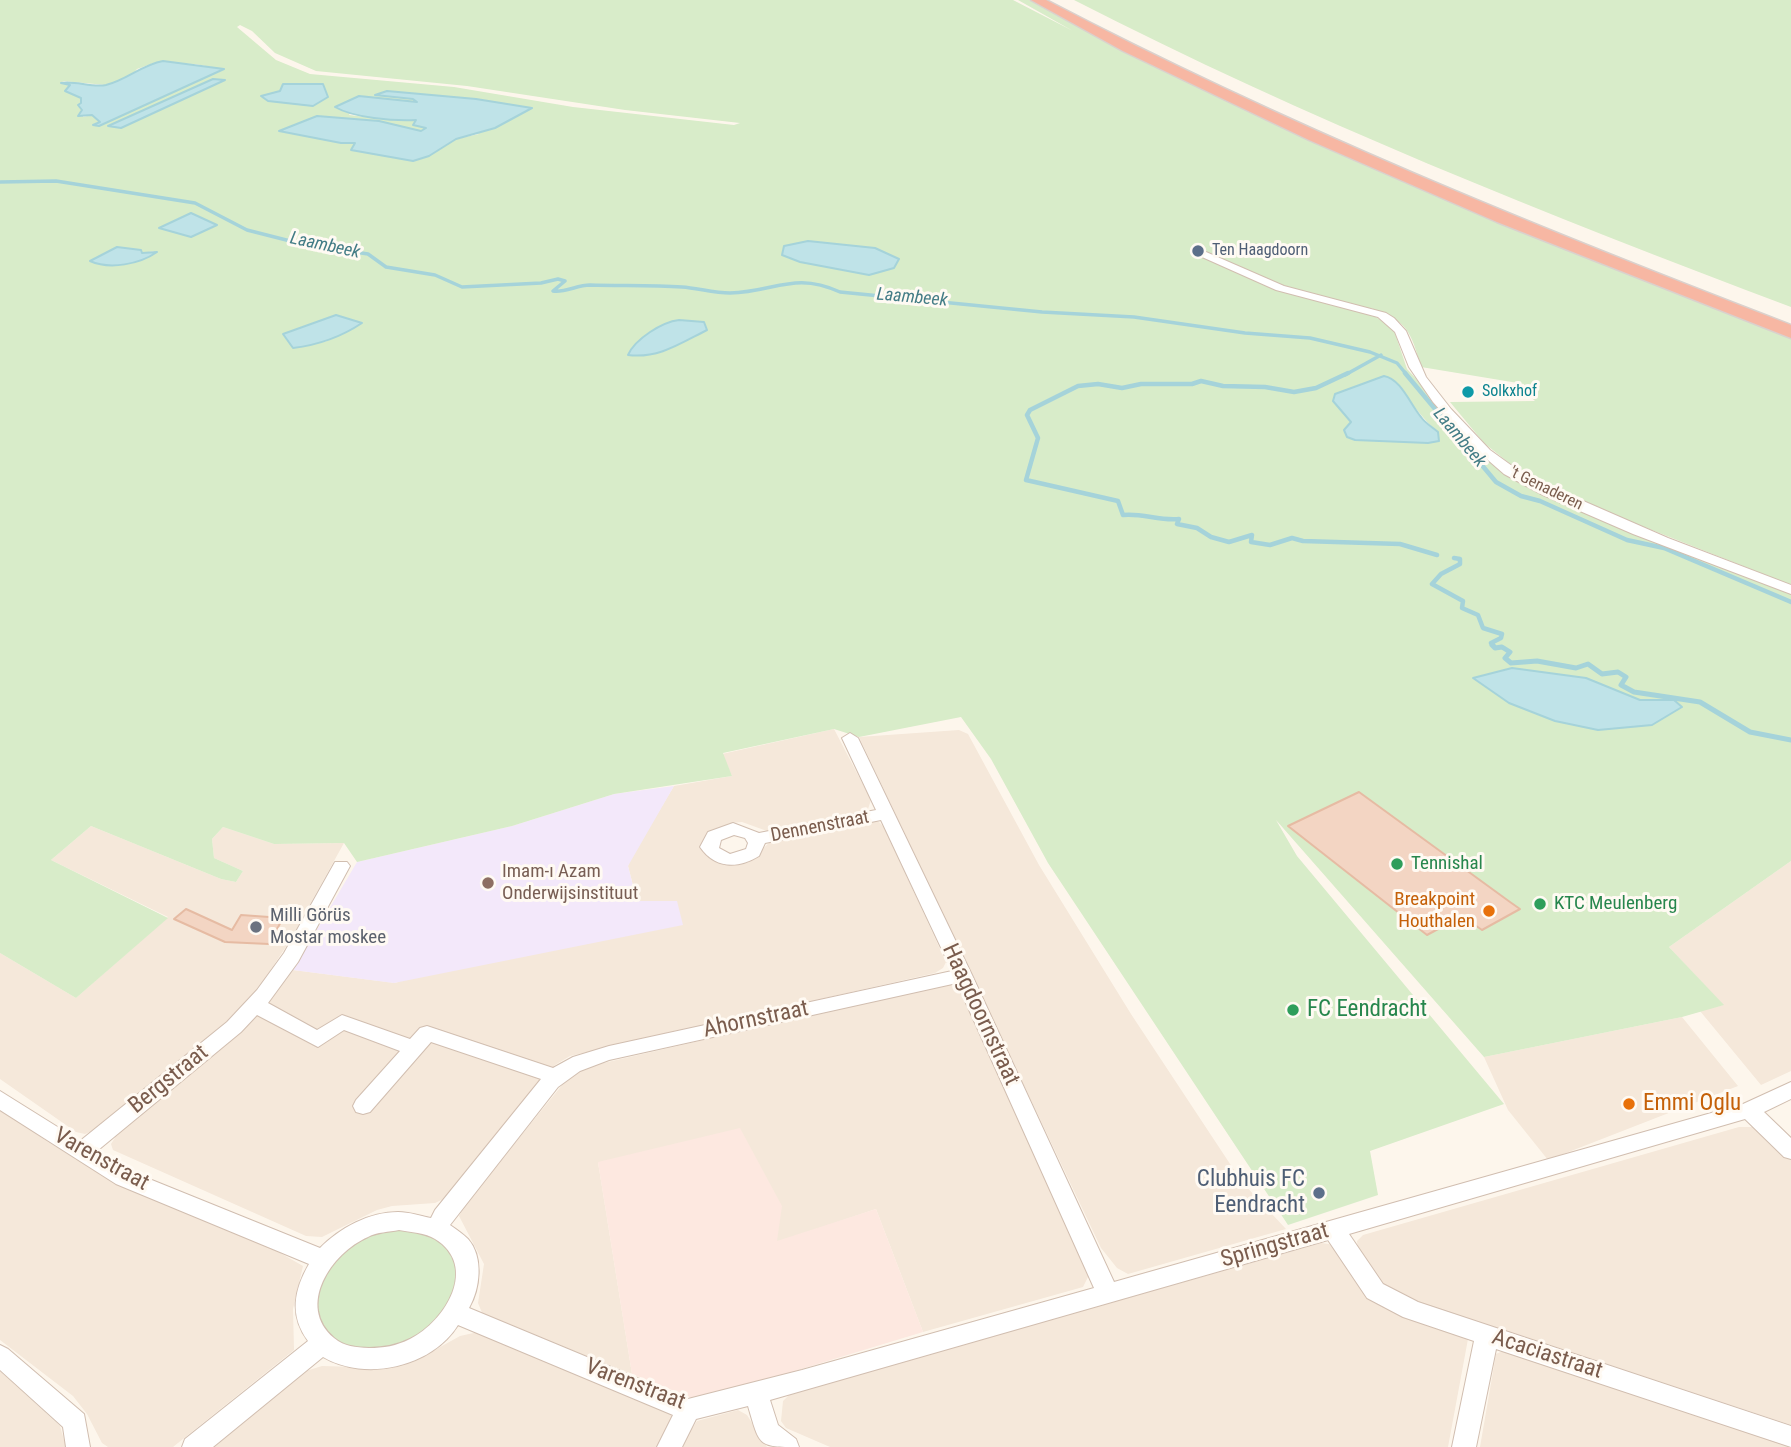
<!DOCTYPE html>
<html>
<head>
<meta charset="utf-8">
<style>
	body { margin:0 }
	canvas { display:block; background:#fdf6ec }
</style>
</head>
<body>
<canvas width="1791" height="1447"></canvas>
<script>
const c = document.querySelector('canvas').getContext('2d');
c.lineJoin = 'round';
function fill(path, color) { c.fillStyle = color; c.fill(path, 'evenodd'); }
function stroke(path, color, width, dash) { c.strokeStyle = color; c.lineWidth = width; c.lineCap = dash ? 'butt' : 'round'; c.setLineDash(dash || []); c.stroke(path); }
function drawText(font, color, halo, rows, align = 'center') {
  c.font = font + ' "Roboto Condensed",sans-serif'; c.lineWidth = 6; c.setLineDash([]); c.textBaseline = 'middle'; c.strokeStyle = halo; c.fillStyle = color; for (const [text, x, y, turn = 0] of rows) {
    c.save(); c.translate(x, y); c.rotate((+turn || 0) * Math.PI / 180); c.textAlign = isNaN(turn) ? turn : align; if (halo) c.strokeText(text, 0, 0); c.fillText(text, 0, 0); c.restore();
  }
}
const residential = new Path2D(`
	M834 729 871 800 867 812 767 831 742 822 730 823 705 836 704 850 717 862 738 864 749 862 771 841 869 821 879 822 884 827 946 962 943 968 935 973 570 1056 555 1065 452 1195 435 1203 392 1206 377 1210 322 1237 306 1236 113 1150 111 1144 116 1136 246 1027 293 970 395 983 637 901 628 866 629 861 674 786 732 776 722 754Z
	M959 730 968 734 1039 865 1131 1014 1242 1182 1286 1229 1128 1274 1117 1268 1101 1248 859 737Z
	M91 826 221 879 236 882 243 871 214 858 212 839 223 827 274 844 344 843 289 942 260 986 229 1020 97 1129 85 1134 76 1132 0 1079V953L76 998 168 917 51 860Z
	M1791 861V1071L1761 1085 1700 1011 1723 1005 1669 947Z
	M948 984 958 988 966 999 1089 1275 1083 1287 923 1332 876 1209 777 1242 598 1162 632 1374 483 1315 478 1303 484 1264 459 1216 467 1202 567 1079 586 1067Z
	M1682 1017 1738 1086 1548 1160 1508 1110 1484 1057Z
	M0 1108 48 1142 110 1178 275 1250 303 1266 293 1309 294 1350 173 1447H108L102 1443 87 1414 73 1396 0 1340Z
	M1739 1127H1753L1791 1160V1425L1398 1296 1381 1286 1358 1252 1357 1241 1363 1235Z
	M1321 1243 1329 1244 1339 1253 1345 1265 1468 1339 1448 1447H830L786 1428 781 1421 783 1401 790 1394Z
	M478 1332 668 1410 673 1418 658 1447H206L306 1371 322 1366 391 1368 415 1361 460 1336Z
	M1505 1350 1791 1445V1447H1480L1496 1354Z
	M0 1371 60 1426 66 1447H0Z
	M738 1410 747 1415 767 1447H680L697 1421Z`);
const commercial = new Path2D(`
	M740 1128 782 1206 777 1241 876 1209 923 1332 719 1394 692 1398 632 1374 598 1162Z`);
const education = new Path2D(`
	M674 786 628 866 637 901H677L683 925 394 983 293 970 357 862 512 826 614 794Z`);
const green = new Path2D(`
	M0 0H1013L1073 31 1018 0H1029C1271 136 1534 232 1791 337V585L1586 504 1514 467 1484 443 1450 402 1535 401 1526 393 1524 384 1421 367C1411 332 1408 321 1371 308L1367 312 1393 327 1407 369 1499 467 1791 592V861L1669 947 1724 1005 1682 1017 1484 1057 1276 820 1297 856 1504 1104 1370 1151 1378 1195 1288 1225 1048 863 991 759 961 717 859 737 834 729 723 753 732 776 614 794 512 826 357 862 344 843 274 844 223 827 212 839 214 858 243 871 236 882 221 879 91 826 51 860 168 918 76 998 0 953ZM240 25 252 31 275 53 316 71 467 86 625 110 740 123 734 125 573 107 454 87 310 74 276 60 237 27ZM154 63 195 64 222 69 99 126 101 122 92 115 83 117 81 98 72 92 70 85 62 81 106 85 131 76 137 69ZM359 96 418 102 413 99 479 134 456 139 439 150 373 154 352 150 355 142 341 143 281 131 379 121 421 131 427 127 416 120 400 121 349 115ZM117 248 141 250 142 253 155 251 132 263 91 261ZM336 315 327 341 293 348 283 334ZM1384 376C1406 390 1417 415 1438 432L1428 443 1406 441 1351 423 1348 416 1358 385Z
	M1074 0H1791V307C1547 215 1306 119 1074 0Z
	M398 1228 429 1231 459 1258C458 1270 460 1284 457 1296 455 1302 448 1308 444 1312 438 1319 432 1326 426 1332 404 1352 359 1355 335 1339 300 1314 323 1269 348 1248 362 1236 380 1231 398 1228Z`);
const water = new Path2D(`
	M163 61 224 69 99 126 93 125 100 122 92 115 78 116 82 110 78 105 81 103V98L65 91 70 85 61 83C74 80 92 88 106 85 127 80 141 65 163 61Z
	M213 79 225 80 121 128 108 126Z
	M283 84H323L328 97 313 106 268 101 261 96 280 91Z
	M387 91 476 99 532 108 495 128 456 139 429 156 413 161 351 150 355 143H341L279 131 317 116 379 121 421 131 426 128 413 125 416 120C393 121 354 118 335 107L359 96 417 102 413 99 375 95Z
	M191 213 217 225 191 237 159 228Z
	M808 241 875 248 899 259 894 268 869 275 800 262 782 255 784 246Z
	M117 247 141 250 142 253 157 252C140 264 110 270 90 261Z
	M336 315 362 323C341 337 318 345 293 348L283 334Z
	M679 320 704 322 707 330C681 343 658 359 628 355 635 339 662 322 679 320Z
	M1384 376C1401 379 1410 404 1421 417 1425 423 1432 427 1438 432L1439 441 1428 443 1355 440 1347 437 1344 430 1351 422 1333 401 1335 394Z
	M1512 668 1586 678 1640 700H1674L1682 707 1652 725 1598 730 1555 721 1509 703 1473 678Z`);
const streamFar2 = new Path2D(`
	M0 182 56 181 195 203 247 230 302 244 368 254 386 267 435 275 462 287 541 283 558 279 565 281 553 291C565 293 577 285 590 285 620 286 651 285 682 287 697 288 714 293 730 293 775 292 794 271 840 292L1042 312 1134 317 1245 333 1310 338 1370 352 1397 363 1407 375
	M1345 375 1381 355`);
const streamFar1 = new Path2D(`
	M1348 373 1316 388 1294 392 1265 387 1223 386 1201 381 1192 384H1141L1122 388 1098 384 1078 386 1030 410 1027 415 1038 438 1026 480 1118 501 1123 515C1143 513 1159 521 1179 519L1177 524 1197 528 1211 537 1229 542 1252 535 1251 542 1270 545 1292 538 1303 541 1400 544 1437 555
	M1405 373 1496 482 1521 496 1540 501 1627 540 1664 548 1791 602
	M1454 558 1460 559V564L1441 574 1432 584 1463 601 1462 608 1478 615 1483 628 1502 634 1501 638 1491 643 1494 646`);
const stream = new Path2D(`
	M1492 645 1495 648 1502 647 1510 652 1505 658 1511 663 1537 661 1576 668 1588 664 1602 674 1618 672 1626 677 1621 685 1634 692 1700 702 1750 732 1791 740`);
const building = new Path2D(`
	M1359 792 1510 902 1520 909 1482 930 1462 916 1427 935 1288 826Z
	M186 909 232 930 241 915 283 918 269 944 225 942 174 919Z`);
const minor = new Path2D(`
	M1206 252 1284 286 1386 313 1394 318 1406 331 1426 377 1451 409 1490 450 1526 476 1668 538 1791 585V594L1633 534 1543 495 1504 474 1473 447 1433 402 1409 367 1395 332 1378 317 1276 290 1202 257 1201 255Z
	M850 733 858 738 972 975 1114 1282 1743 1104 1791 1082V1099L1764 1112 1791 1138V1159L1784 1157 1745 1119 1349 1234 1383 1284 1418 1302 1791 1426V1447L1496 1349 1476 1447H1452L1474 1341 1403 1317 1367 1298 1328 1240 770 1400 778 1425 796 1439 799 1447C757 1447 760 1446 748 1406L696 1419 682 1447H657L673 1415 458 1325C432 1367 366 1382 323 1357L213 1447H182L185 1439 308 1341C289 1315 294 1290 309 1264L116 1184 0 1110V1091L80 1141 227 1022 257 990 284 953 335 862H347L350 866 298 962 268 1003 317 1030 342 1015 410 1039 420 1028 427 1026 553 1068 573 1057 609 1046 952 971 881 820 765 843 759 856C738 869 715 869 700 847L708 832 733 823 759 833 876 810 842 738ZM734 835 745 838 748 843 746 849 730 854 719 848 721 840ZM957 983 1094 1288 802 1370 688 1399 469 1308C480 1289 484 1257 468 1239 463 1234 456 1229 450 1225L558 1087 580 1071 609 1060ZM257 1015 318 1047 344 1030 400 1051 356 1100 353 1106 356 1112 363 1114 370 1112 431 1042 541 1079 435 1210 431 1218C421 1216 409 1212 398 1212 369 1212 340 1228 320 1248L132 1172 97 1151 241 1032ZM399 1230C410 1232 426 1233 435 1239 479 1266 446 1321 410 1339 396 1346 384 1348 369 1348 355 1347 345 1347 334 1338 296 1306 331 1253 368 1237 377 1232 389 1232 399 1230Z
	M0 1345 8 1349 84 1414 90 1447H66L63 1427 0 1370Z`);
const motorway = new Path2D(`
	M1031 0H1046C1287 126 1538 228 1791 325V338L1497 222 1309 140 1123 51Z`);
const markers = [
	[1198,251,7,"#5c6f8a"],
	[1468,392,7,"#0f9aa8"],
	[1397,864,7,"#2e9e5b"],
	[488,883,7,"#8d6e63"],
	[1540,904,7,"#2e9e5b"],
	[1489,911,7,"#e8710a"],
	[256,927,7,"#6b7280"],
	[1293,1010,7,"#2e9e5b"],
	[1629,1104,7,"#e8710a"],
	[1319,1193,7,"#5c6f8a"]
];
const farServicenames = [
	["Ten Haagdoorn",1212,251]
];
const farCulturenames = [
	["Solkxhof",1482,392]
];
const farStreetnames = [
	["'t Genaderen",1546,489,26]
];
const farWaternames = [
	["Laambeek",325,246,12],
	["Laambeek",912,298,5],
	["Laambeek",1459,438,50]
];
const streetNames = [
	["Dennenstraat",820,827,-11]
];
const leisureNames = [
	["Tennishal",1411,864],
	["KTC Meulenberg",1554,904]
];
const educationNames = [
	["Imam-ı Azam",502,872],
	["Onderwijsinstituut",502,894]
];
const foodNames = [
	["Breakpoint",1475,900],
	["Houthalen",1475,922]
];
const worshipNames = [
	["Milli Görüs",270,916],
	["Mostar moskee",270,938]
];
const nearLeisurenames = [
	["FC Eendracht",1307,1010]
];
const nearStreetnames = [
	["Haagdoornstraat",980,1015,65],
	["Ahornstraat",756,1020,-12],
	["Bergstraat",169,1080,-39],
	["Varenstraat",101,1160,29],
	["Springstraat",1275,1246,-16],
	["Acaciastraat",1547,1355,18],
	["Varenstraat",635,1385,21]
];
const nearFoodnames = [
	["Emmi Oglu",1643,1104]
];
const nearServicenames = [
	["Clubhuis FC",1305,1180],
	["Eendracht",1305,1206]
];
fill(residential, '#f5e8da');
fill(commercial, '#fde8e0');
fill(education, '#f3e8fa');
fill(green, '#d8ecc9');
fill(water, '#bfe3e8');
stroke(water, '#a5d3da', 2);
stroke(streamFar2, '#a5d3da', 3.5);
stroke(streamFar1, '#a5d3da', 4.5);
stroke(stream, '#a5d3da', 5);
fill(building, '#f3d5c3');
stroke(building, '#e6bba3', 2);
stroke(minor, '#d1beb0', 2);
stroke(motorway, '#dad1cd', 3);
fill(minor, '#fff');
fill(motorway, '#f7b7a3');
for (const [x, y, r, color] of markers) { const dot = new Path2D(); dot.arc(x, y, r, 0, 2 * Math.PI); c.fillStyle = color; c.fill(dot); stroke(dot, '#fffaf3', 2.5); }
drawText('16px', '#4e5e75', '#fffaf3', farServicenames, 'left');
drawText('16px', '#0d838f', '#fffaf3', farCulturenames, 'left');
drawText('16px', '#7a5c4d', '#fffaf3', farStreetnames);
drawText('italic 18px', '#437c86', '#fffaf3', farWaternames);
drawText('19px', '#7a5c4d', '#fffaf3', streetNames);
drawText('19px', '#27864d', '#fffaf3', leisureNames, 'left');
drawText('19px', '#785e54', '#fffaf3', educationNames, 'left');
drawText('19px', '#c56008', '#fffaf3', foodNames, 'right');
drawText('19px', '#5b616d', '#fffaf3', worshipNames, 'left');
drawText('23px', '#27864d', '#fffaf3', nearLeisurenames, 'left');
drawText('23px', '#7a5c4d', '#fffaf3', nearStreetnames);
drawText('23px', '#c56008', '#fffaf3', nearFoodnames, 'left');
drawText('23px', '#4e5e75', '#fffaf3', nearServicenames, 'right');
</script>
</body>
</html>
